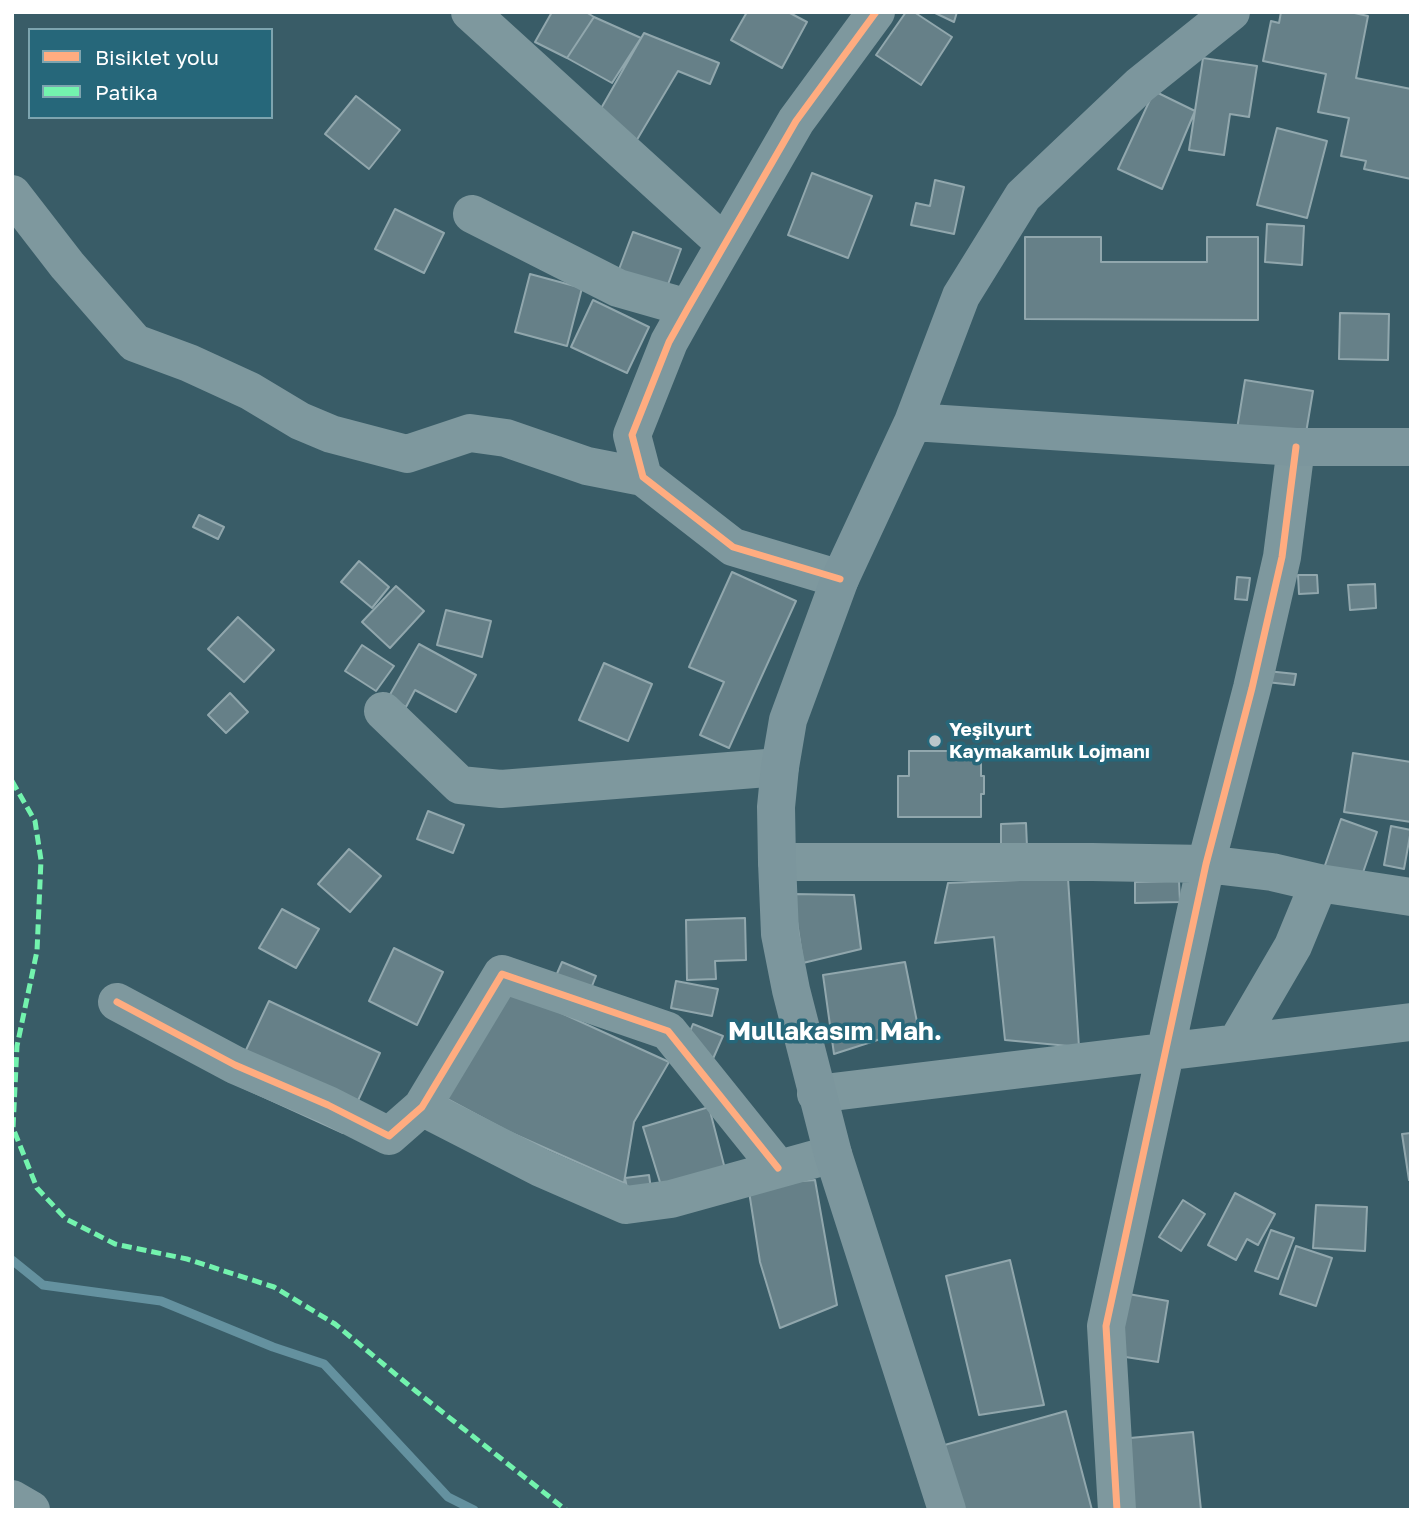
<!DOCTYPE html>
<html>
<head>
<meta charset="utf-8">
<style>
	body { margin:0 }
	#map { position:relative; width:1423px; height:1522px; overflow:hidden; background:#395c67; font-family:"Golos Text",sans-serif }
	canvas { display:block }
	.frame { position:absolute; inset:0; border:14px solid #fff; pointer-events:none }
	.legend { position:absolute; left:28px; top:28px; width:245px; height:91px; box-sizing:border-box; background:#26677a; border:2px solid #7da4af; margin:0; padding:9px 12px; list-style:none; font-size:21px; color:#fff }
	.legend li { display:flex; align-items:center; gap:14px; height:35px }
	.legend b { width:35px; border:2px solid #7da4af }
</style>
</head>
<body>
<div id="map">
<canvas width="1423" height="1522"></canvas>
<div class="frame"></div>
<ul class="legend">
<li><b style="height:9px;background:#ffac80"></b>Bisiklet yolu</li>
<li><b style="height:9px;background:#73f3ae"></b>Patika</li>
</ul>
</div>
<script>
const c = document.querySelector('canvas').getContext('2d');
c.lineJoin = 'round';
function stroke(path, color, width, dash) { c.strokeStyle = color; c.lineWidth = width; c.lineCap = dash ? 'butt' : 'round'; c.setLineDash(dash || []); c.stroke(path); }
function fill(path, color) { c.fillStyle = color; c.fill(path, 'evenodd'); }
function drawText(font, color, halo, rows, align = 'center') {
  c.font = font + ' "Golos Text",sans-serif'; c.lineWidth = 7; c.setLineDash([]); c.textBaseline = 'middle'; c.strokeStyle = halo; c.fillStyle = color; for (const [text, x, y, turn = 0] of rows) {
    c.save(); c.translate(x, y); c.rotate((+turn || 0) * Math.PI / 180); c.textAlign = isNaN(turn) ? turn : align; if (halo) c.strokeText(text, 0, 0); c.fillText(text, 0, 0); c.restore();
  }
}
const stream = new Path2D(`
	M12 1260 43 1285 161 1301 273 1347 324 1364 448 1497 474 1510`);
const building = new Path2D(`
	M552 12H586L594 17 567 58 535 42Z
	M747 12H788L807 22 782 68 731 40Z
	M906 12H914L952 37 921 85 876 55Z
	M933 12H957L954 22Z
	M1281 12H1350L1368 16 1356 78 1411 89V179L1364 169 1366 161 1341 156 1349 118 1318 112 1326 74 1263 61 1271 21 1279 23Z
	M594 17 641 38 612 83 567 58Z
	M644 33 719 63 710 84 678 71 635 143 595 119Z
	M1203 58 1257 66 1249 117 1230 114 1224 155 1189 150Z
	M1154 91 1195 111 1162 189 1118 169Z
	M356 96 400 130 369 169 325 134Z
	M1277 128 1327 141 1307 218 1257 205Z
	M812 173 872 196 848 258 788 235Z
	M935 180 964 187 954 234 911 225 916 203 930 206Z
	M395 209 444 233 424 273 375 249Z
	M1267 224 1304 226 1302 265 1265 262Z
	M633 232 681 249 663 298 615 280Z
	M1025 237H1101V262H1207V237H1258V320L1025 319Z
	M530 274 582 288 567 346 515 332Z
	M593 300 649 327 627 373 571 347Z
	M1340 313 1389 314 1388 360 1339 359Z
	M1245 380 1313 391 1305 439 1237 429Z
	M199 515 224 527 218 539 193 527Z
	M359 561 389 587 372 608 341 582Z
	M732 572 796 601 729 748 700 735 724 682 689 667Z
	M1298 575H1317L1318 593 1299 594Z
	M1237 577 1250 578 1247 600 1235 599Z
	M1375 584 1376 608 1350 610 1348 585Z
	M396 586 424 611 390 648 362 622Z
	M446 610 491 621 482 657 437 645Z
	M238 617 274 650 244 682 208 649Z
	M419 644 476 675 456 712 415 690 406 707 388 698Z
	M362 645 394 666 376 691 345 671Z
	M604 663 652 684 628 741 579 720Z
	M1267 671 1296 674 1294 685 1266 682Z
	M230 693 248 712 226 733 208 715Z
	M909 751H981V776H984V794H981V817H898V776H909Z
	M1353 753 1411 762V822L1344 812Z
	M428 811 464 825 453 853 417 839Z
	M1341 819 1377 832 1358 887 1322 874Z
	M1026 823 1027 847H1001V824Z
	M1391 826 1411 830 1404 869 1384 865Z
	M349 849 381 876 350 912 318 884Z
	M1068 878 1079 1047 1005 1040 994 937 935 943 948 883Z
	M1179 881 1180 902 1135 903V882Z
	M793 894 854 895 861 949 803 963Z
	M282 909 319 929 296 968 259 948Z
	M745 918 746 960 715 961 716 979 687 980 686 920Z
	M394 948 443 972 417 1025 369 1001Z
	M562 962 596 976 584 1006 549 992Z
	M905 962 918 1027 834 1054 823 975Z
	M676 981 718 989 712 1016 671 1008Z
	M481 986 535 1001 669 1062 634 1122 624 1183 507 1131 436 1093Z
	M269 1001 380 1053 343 1133 231 1082Z
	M693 1024 723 1036 712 1061 683 1049Z
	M709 1107 725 1169 663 1192 643 1127Z
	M1411 1133V1180H1409L1402 1134Z
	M649 1175 651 1189 628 1193 625 1178Z
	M815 1180 837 1305 780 1328 760 1262 748 1185Z
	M1235 1193 1275 1214 1258 1245 1247 1239 1236 1260 1208 1245Z
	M1183 1200 1205 1214 1181 1251 1159 1237Z
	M1316 1205 1367 1207 1365 1251 1313 1248Z
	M1271 1230 1294 1238 1278 1279 1255 1271Z
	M1296 1246 1332 1258 1316 1306 1280 1294Z
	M1010 1260 1044 1405 979 1415 946 1276Z
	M1117 1292 1168 1301 1158 1362 1106 1354Z
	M1066 1411 1092 1510H960L941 1446Z
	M1193 1432 1201 1510H1132L1130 1438Z`);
const minor = new Path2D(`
	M470 12 725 244
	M12 194 67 265 135 343 189 363 250 391 300 421 331 434 407 454 470 433 506 438 587 466 643 477
	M472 214 618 288 688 308
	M840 579 733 547 643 477 632 435 669 342 688 308 796 121 876 12
	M383 711 460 785 501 789 780 767
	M777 862H1092L1206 864 1272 872 1319 883 1411 897
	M117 1002 235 1065 328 1105 389 1136 422 1107 502 974 668 1031 778 1168
	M1237 1042 1293 946 1319 883
	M816 1094 1411 1022
	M422 1107 541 1168 626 1205 671 1199 833 1154
	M12 1499 31 1510
	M1117 1510 1106 1326 1206 864 1252 688 1282 557 1296 447`);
const major = new Path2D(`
	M913 422 1296 447H1411
	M947 1510 833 1154 791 990 780 934 777 862 776 807 780 767 788 720 840 579 913 422 961 296 1023 196 1140 85 1231 12`);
const quiet = new Path2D(`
	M12 781 35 821 41 860 37 951 17 1046 13 1128 37 1188 66 1219 115 1244 187 1259 274 1287 335 1324 417 1392 566 1510`);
const cycleway = new Path2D(`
	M840 579 733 547 643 477 632 435 669 342 688 308 796 121 876 12
	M117 1002 235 1065 328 1105 389 1136 422 1107 502 974 668 1031 778 1168
	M1117 1510 1106 1326 1206 864 1252 688 1282 557 1296 447`);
const markers = [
	[935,741,7,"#bac6ca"]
];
const poiNames = [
	["Yeşilyurt",949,730],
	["Kaymakamlık Lojmanı",949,752]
];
const districtNames = [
	["Mullakasım Mah.",835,1032]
];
stroke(stream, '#64919f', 9);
fill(building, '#668088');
stroke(building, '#91a7ad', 2);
stroke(minor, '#7e989e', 38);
stroke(major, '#7c969d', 38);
stroke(quiet, '#73f3ae', 5, [10, 5]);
stroke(cycleway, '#ffac80', 7);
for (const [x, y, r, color] of markers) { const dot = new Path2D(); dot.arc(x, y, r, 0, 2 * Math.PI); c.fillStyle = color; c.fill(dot); stroke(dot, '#26677a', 2.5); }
drawText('bold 19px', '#fff', '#26677a', poiNames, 'left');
drawText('bold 26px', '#fff', '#26677a', districtNames);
</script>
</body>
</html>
